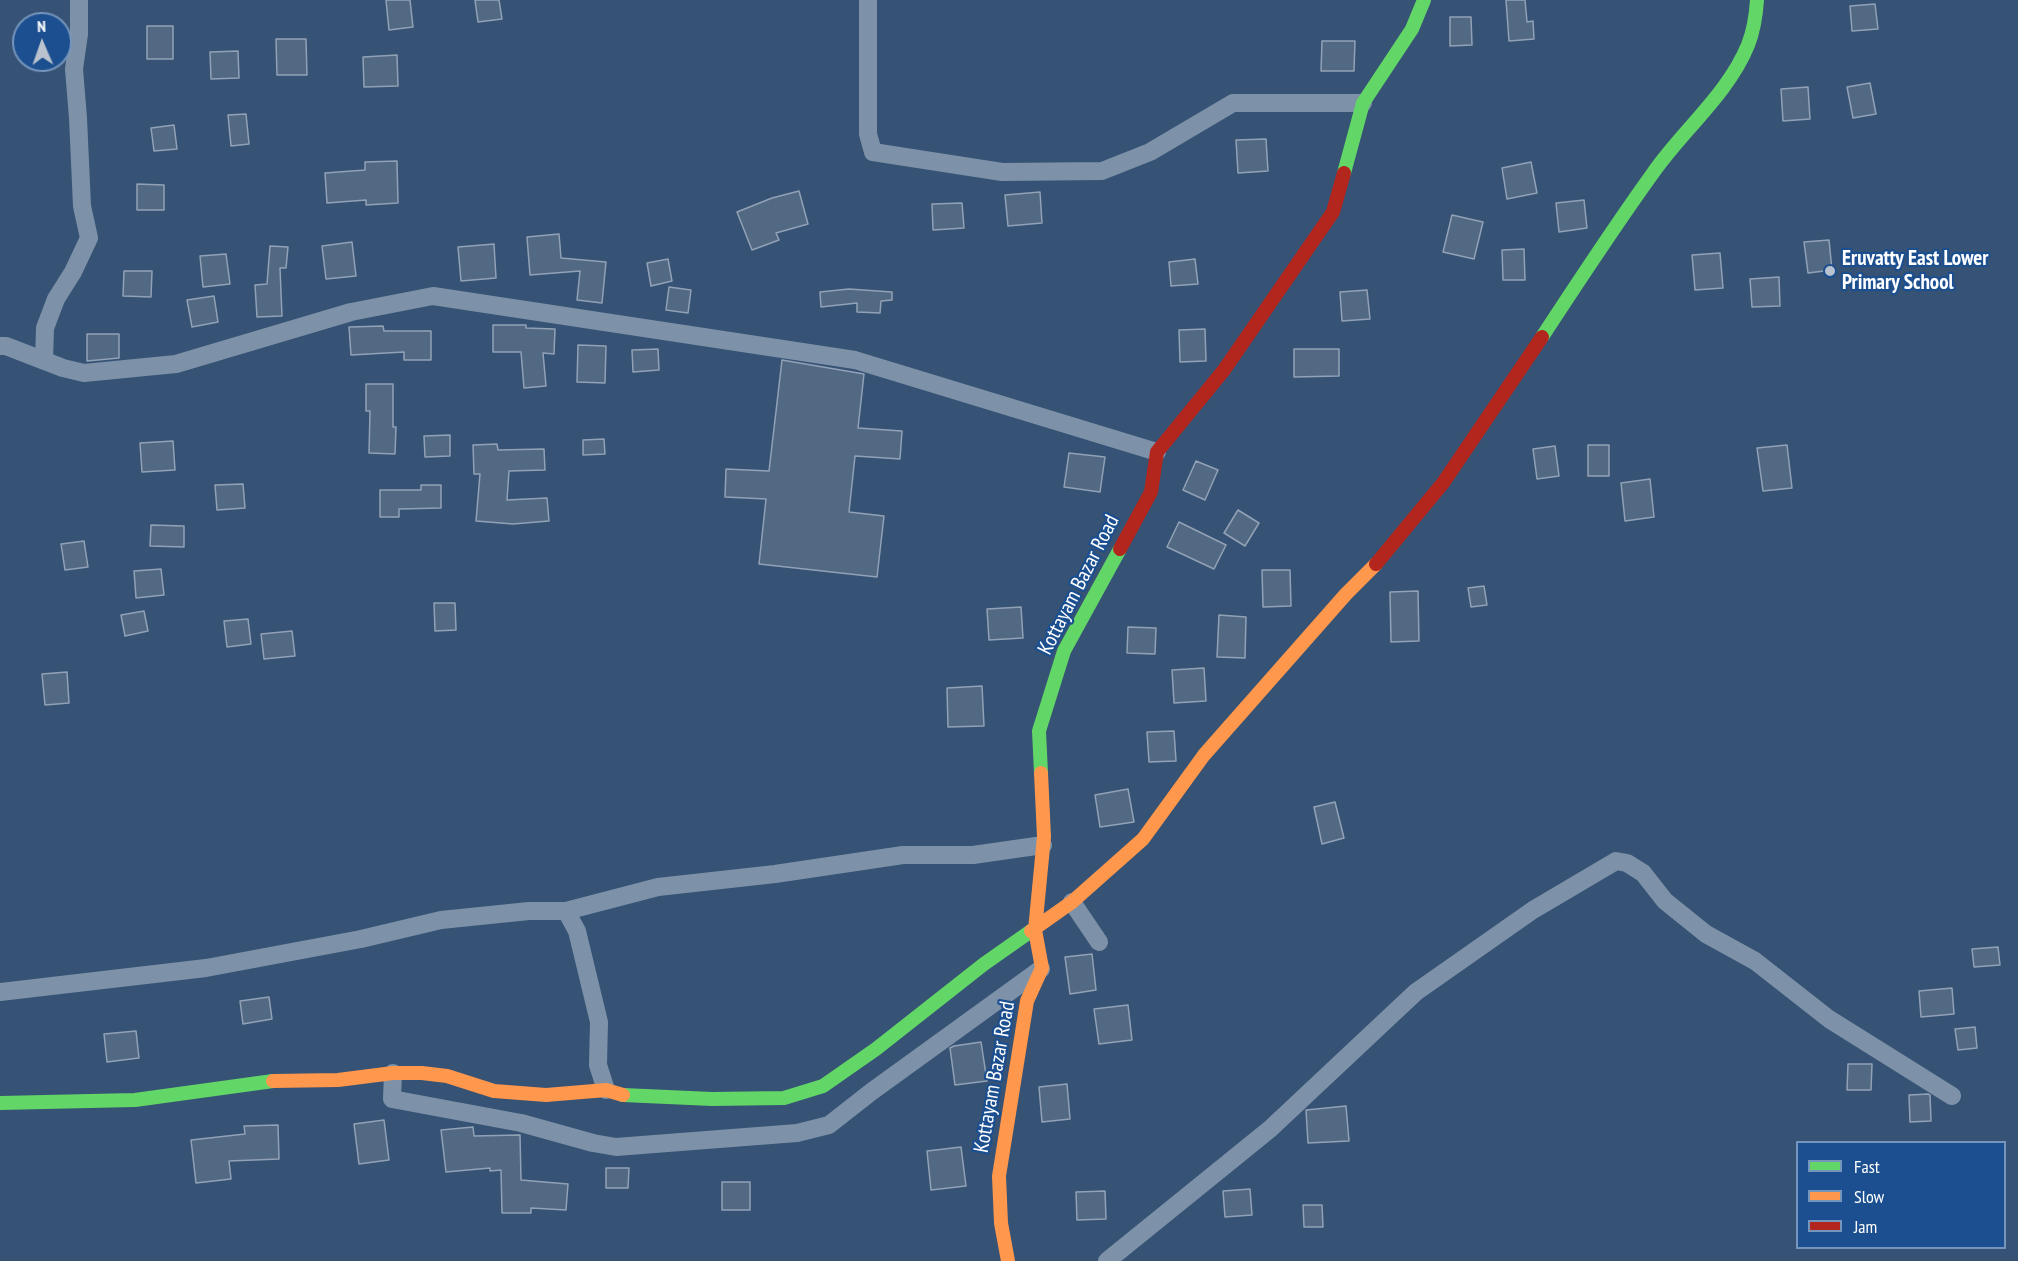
<!DOCTYPE html>
<html>
<head>
<meta charset="utf-8">
<style>
	body { margin:0 }
	#map { position:relative; width:2018px; height:1261px; overflow:hidden; background:#365274; font-family:"PT Sans Narrow",sans-serif }
	canvas { display:block }
	.legend { position:absolute; left:1796px; top:1141px; width:210px; height:108px; box-sizing:border-box; background:#1b4f8f; border:2px solid #7695bc; margin:0; padding:8px 10px; list-style:none; font-size:18px; color:#fff }
	.legend li { display:flex; align-items:center; gap:12px; height:30px }
	.legend b { width:30px; border:2px solid #7695bc }
	.north { position:absolute; left:12px; top:12px; width:60px; height:60px; box-sizing:border-box; background:#1b4f8f; border:2px solid #7695bc; border-radius:50%; rotate:358deg; font-size:16px; font-weight:700; line-height:24px; text-align:center; color:#fff }
	.north::after { content:''; display:block; margin:auto; width:21px; height:27px; background:#b9c2ce; clip-path:polygon(50% 0,100% 100%,50% 72%,0 100%) }
</style>
</head>
<body>
<div id="map">
<canvas width="2018" height="1261"></canvas>
<ul class="legend">
<li><b style="height:8px;background:#63d668"></b>Fast</li>
<li><b style="height:8px;background:#ff974d"></b>Slow</li>
<li><b style="height:8px;background:#b3261e"></b>Jam</li>
</ul>
<div class="north">N</div>
</div>
<script>
const c = document.querySelector('canvas').getContext('2d');
c.lineJoin = 'round';
function fill(path, color) { c.fillStyle = color; c.fill(path, 'evenodd'); }
function stroke(path, color, width, dash) { c.strokeStyle = color; c.lineWidth = width; c.lineCap = dash ? 'butt' : 'round'; c.setLineDash(dash || []); c.stroke(path); }
function drawText(font, color, halo, rows, align = 'center') {
  c.font = font + ' "PT Sans Narrow",sans-serif'; c.lineWidth = 4.5; c.setLineDash([]); c.textBaseline = 'middle'; c.strokeStyle = halo; c.fillStyle = color; for (const [text, x, y, turn = 0] of rows) {
    c.save(); c.translate(x, y); c.rotate((+turn || 0) * Math.PI / 180); c.textAlign = isNaN(turn) ? turn : align; if (halo) c.strokeText(text, 0, 0); c.fillText(text, 0, 0); c.restore();
  }
}
const building = new Path2D(`
	M386 0H410L413 27 389 30Z
	M475 0H499L502 19 478 22Z
	M1506 0H1525L1527 22 1533 21 1534 39 1509 41Z
	M1875 4 1878 29 1852 31 1850 6Z
	M1450 17H1471L1472 45 1450 46Z
	M147 26H173V59H147Z
	M276 39H306L307 75H277Z
	M1322 41H1355L1354 71H1321Z
	M238 51 239 78 211 79 210 52Z
	M397 55 398 86 364 87 363 57Z
	M1870 83 1876 114 1853 118 1847 87Z
	M1808 87 1810 119 1783 121 1781 89Z
	M246 114 249 144 231 146 228 115Z
	M174 125 177 149 154 151 151 128Z
	M1266 139 1268 171 1238 173 1236 140Z
	M397 161 398 203 366 205V200L327 203 325 173 365 170V162Z
	M1531 162 1537 193 1507 199 1502 168Z
	M137 184 164 185V210H137Z
	M799 191 808 224 776 233 779 240 752 250 737 212 772 198Z
	M1040 192 1042 223 1008 226 1005 195Z
	M1584 200 1587 228 1559 232 1556 203Z
	M962 203 964 228 933 230 932 204Z
	M1452 215 1483 222 1474 259 1443 252Z
	M559 234 561 258 606 262 602 303 577 300 580 271 530 275 527 237Z
	M1829 240 1832 270 1808 273 1804 242Z
	M352 242 356 276 326 279 322 246Z
	M494 244 496 278 461 281 458 247Z
	M270 246 288 247 286 268H280L282 316 257 317 255 285 267 284Z
	M1524 249 1525 280H1503L1502 250Z
	M1720 253 1723 288 1695 290 1692 255Z
	M226 254 230 284 203 287 200 256Z
	M668 259 672 281 651 286 647 263Z
	M1195 259 1198 284 1171 286 1169 262Z
	M124 271H152L151 297 123 296Z
	M1779 277 1780 306 1752 307 1750 279Z
	M669 287 691 290 688 313 666 310Z
	M849 289 892 292V300L881 301 880 313 857 312V303L821 307 820 292Z
	M1367 290 1370 319 1342 321 1340 292Z
	M214 296 218 322 192 327 187 300Z
	M493 325H526V328L555 329 554 354 543 353 546 386 524 388 521 352H493Z
	M383 326 384 331H431V360H404V352L351 355 349 327Z
	M1205 329 1206 361 1180 362 1179 330Z
	M87 334H119V358L87 361Z
	M578 345 606 346 605 383 577 382Z
	M658 349 659 370 633 372 632 350Z
	M1294 349H1339V376L1294 377Z
	M782 360 864 374 858 428 902 431 900 459 855 456 849 512 884 516 877 577 759 564 766 499 725 497 726 469 769 471Z
	M366 384H393V427H396L395 454 369 453 370 411H366Z
	M450 435V456L425 457 424 436Z
	M604 439 605 454 583 455V440Z
	M173 441 175 470 142 472 140 443Z
	M497 444 498 450 544 449 545 470 509 471 507 500 547 498 549 521 513 524 476 521 480 474H474L473 445Z
	M1588 445H1609V476H1588Z
	M1787 445 1792 488 1763 491 1757 448Z
	M1555 446 1559 476 1537 479 1533 449Z
	M1069 453 1105 457 1100 492 1064 487Z
	M1196 461 1218 470 1205 500 1183 490Z
	M1650 479 1654 517 1625 521 1621 483Z
	M243 484 245 508 217 510 215 485Z
	M421 485H441V508L399 509V517H380V490H421Z
	M1238 510 1259 523 1245 546 1224 533Z
	M1179 522 1226 545 1214 569 1167 547Z
	M151 525 184 526V547L150 546Z
	M84 541 88 567 65 570 61 544Z
	M161 569 164 595 136 598 134 571Z
	M1262 570H1290L1291 606 1263 607Z
	M1484 586 1487 605 1471 607 1468 588Z
	M1418 591 1419 641 1391 642 1390 592Z
	M434 603H455L456 630 435 631Z
	M1021 607 1023 638 989 640 987 609Z
	M144 611 148 631 125 636 121 615Z
	M1219 615 1246 617 1245 658 1217 657Z
	M248 619 251 644 227 647 224 621Z
	M1128 627 1156 628 1155 654 1127 653Z
	M292 631 295 656 264 659 261 634Z
	M1204 668 1206 701 1174 703 1172 670Z
	M67 672 69 703 45 705 42 674Z
	M982 686 984 726 948 727 947 688Z
	M1174 731 1176 761 1149 762 1147 732Z
	M1128 789 1134 822 1100 827 1095 795Z
	M1335 802 1344 838 1322 844 1314 807Z
	M1998 947 2000 965 1974 967 1972 949Z
	M1092 954 1096 990 1070 994 1065 957Z
	M1952 988 1954 1014 1921 1017 1919 991Z
	M269 997 272 1019 243 1024 240 1001Z
	M1128 1005 1132 1040 1099 1044 1094 1009Z
	M1975 1027 1977 1048 1958 1050 1955 1029Z
	M136 1031 139 1058 107 1062 104 1034Z
	M981 1042 987 1081 955 1085 950 1048 954 1046Z
	M1848 1064H1872L1871 1090H1847Z
	M1067 1084 1070 1119 1042 1122 1039 1087Z
	M1928 1094 1930 1095 1931 1121 1910 1122 1909 1095Z
	M1346 1106 1349 1141 1308 1143 1306 1110Z
	M384 1120 389 1160 359 1164 354 1124Z
	M278 1125 279 1159 229 1161 231 1179 196 1183 191 1140 245 1134 244 1126Z
	M473 1127 474 1136 520 1135 521 1180 568 1184 566 1210 531 1208V1213H502L501 1170 490 1171V1168L446 1172 441 1130Z
	M961 1147 966 1186 931 1190 927 1151Z
	M606 1168H629L628 1188H606Z
	M722 1182H750V1210H722Z
	M1250 1189 1252 1215 1225 1217 1223 1191Z
	M1105 1191 1106 1219 1077 1220 1076 1192Z
	M1303 1205H1322L1323 1227H1304Z`);
const street = new Path2D(`
	M868 0V134L873 152 1002 172 1102 171 1150 152 1233 103H1363
	M0 346H6L63 368 84 373 176 364 351 312 433 296 855 360 1157 452
	M44 361 45 328 56 299 73 272 89 238 82 206 78 118 74 69 79 34V0
	M1072 902 1099 942
	M566 911 658 887 775 874 903 855H973L1043 845
	M0 992 206 968 361 939 441 920 529 911H566L577 931 599 1022 598 1065 606 1090
	M393 1073 392 1099 521 1123 593 1143 616 1147 797 1133 829 1125 871 1092 1041 969
	M1107 1261 1270 1129 1416 992 1533 910 1616 861 1627 863 1643 873 1665 901 1706 934 1755 961 1829 1019 1952 1096`);
const fast = new Path2D(`
	M1344 173 1363 103 1412 29 1424 0
	M1542 337C1578 282 1614 227 1653 173 1683 130 1728 94 1748 45 1754 30 1756 15 1757 0
	M1041 773 1039 731 1064 651 1120 549
	M623 1095 712 1099 784 1098 823 1086 876 1049 984 964 1031 931
	M0 1103 135 1100 273 1081`);
const slow = new Path2D(`
	M1031 931 1072 902 1143 839 1204 755 1346 594 1376 564
	M273 1081 338 1080 393 1073H422L447 1076 494 1091 546 1095 606 1090 623 1095
	M1008 1261 1001 1223 999 1176 1027 1001 1042 968 1035 930 1044 837 1041 773`);
const jam = new Path2D(`
	M1120 549 1151 492 1157 452 1224 370 1333 212 1344 173
	M1376 564 1443 483 1542 337`);
const markers = [
	[1830,271,6,"#b9c2ce"]
];
const poiNames = [
	["Eruvatty East Lower",1842,259],
	["Primary School",1842,283]
];
const streetNames = [
	["Kottayam Bazar Road",1079,585,-63],
	["Kottayam Bazar Road",995,1077,-80]
];
fill(building, '#526984');
stroke(building, '#92a2b6', 1.5);
stroke(street, '#7d92a8', 18);
stroke(fast, '#63d668', 14);
stroke(slow, '#ff974d', 14);
stroke(jam, '#b3261e', 14);
for (const [x, y, r, color] of markers) { const dot = new Path2D(); dot.arc(x, y, r, 0, 2 * Math.PI); c.fillStyle = color; c.fill(dot); stroke(dot, '#1b4f8f', 2); }
drawText('bold 21px', '#fff', '#1b4f8f', poiNames, 'left');
drawText('21px', '#fff', '#1b4f8f', streetNames);
</script>
</body>
</html>
